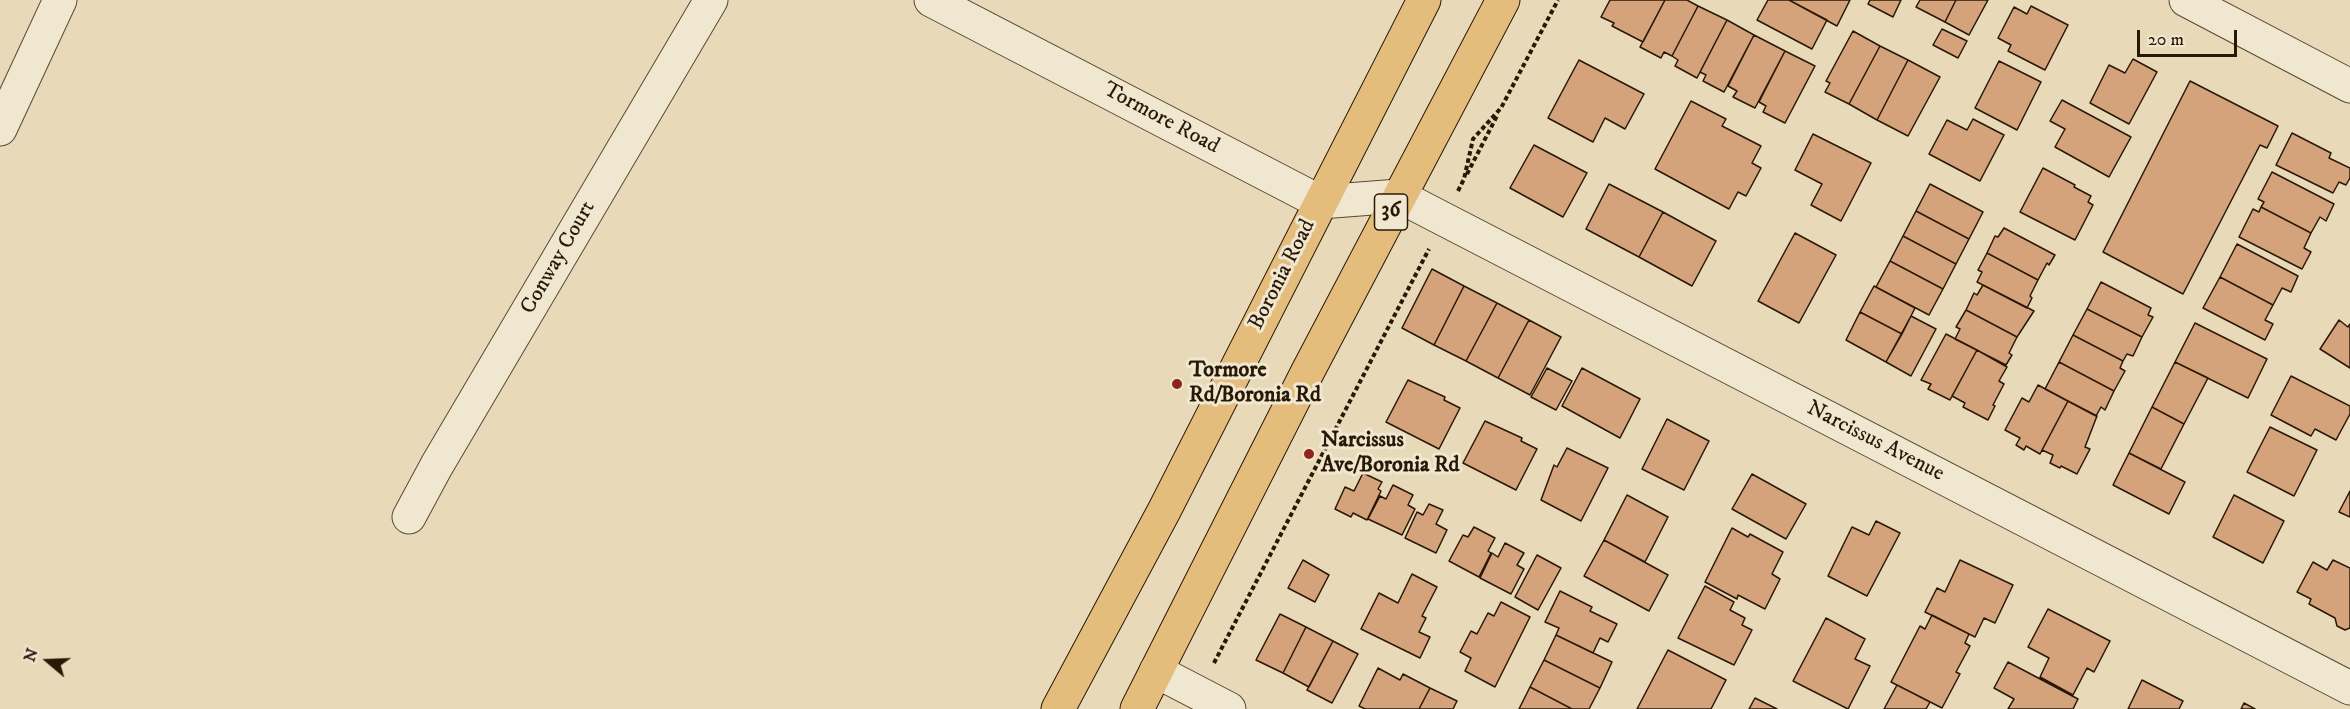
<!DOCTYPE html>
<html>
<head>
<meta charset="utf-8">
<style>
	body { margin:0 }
	#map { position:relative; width:2350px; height:709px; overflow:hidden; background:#e8dab8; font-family:"IM FELL DW Pica",serif }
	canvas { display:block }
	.north { position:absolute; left:18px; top:631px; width:60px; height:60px; -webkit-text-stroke:4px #f0e7d1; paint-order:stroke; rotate:289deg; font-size:16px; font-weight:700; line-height:24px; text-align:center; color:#2a1807 }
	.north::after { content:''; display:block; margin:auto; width:21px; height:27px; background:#2a1807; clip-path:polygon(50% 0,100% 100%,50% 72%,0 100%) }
	.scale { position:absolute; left:2137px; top:30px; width:100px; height:27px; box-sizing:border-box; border:3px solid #2a1807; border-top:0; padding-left:8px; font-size:18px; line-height:21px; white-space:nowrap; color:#2a1807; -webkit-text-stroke:4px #f0e7d1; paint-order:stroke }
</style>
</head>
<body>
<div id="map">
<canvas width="2350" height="709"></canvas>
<div class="north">N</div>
<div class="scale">20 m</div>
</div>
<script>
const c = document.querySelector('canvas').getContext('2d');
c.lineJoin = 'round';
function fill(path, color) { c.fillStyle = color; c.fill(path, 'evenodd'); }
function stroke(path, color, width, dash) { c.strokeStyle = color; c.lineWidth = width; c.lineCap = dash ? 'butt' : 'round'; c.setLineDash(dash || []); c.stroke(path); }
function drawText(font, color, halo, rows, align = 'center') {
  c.font = font + ' "IM FELL DW Pica",serif'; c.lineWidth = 6; c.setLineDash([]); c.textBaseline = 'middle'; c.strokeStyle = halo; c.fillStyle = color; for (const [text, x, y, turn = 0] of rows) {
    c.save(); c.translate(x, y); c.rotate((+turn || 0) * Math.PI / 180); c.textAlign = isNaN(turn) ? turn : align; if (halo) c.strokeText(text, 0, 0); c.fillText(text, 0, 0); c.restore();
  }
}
const building = new Path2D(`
	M1610 0H1665L1643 42 1612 26 1614 23 1601 17Z
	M1665 0H1687L1698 6 1672 56 1664 52 1661 58 1640 47Z
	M1768 0H1789L1827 20 1812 49 1757 20Z
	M1789 0H1850L1837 26Z
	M1870 0H1901L1893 17 1868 4Z
	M1920 0H1956L1945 22 1916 7Z
	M1956 0H1988L1969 35 1945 22Z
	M1698 6 1727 20 1697 78 1675 66 1678 60 1672 56Z
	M2031 6 2068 25 2045 70 2008 51 2011 45 1998 38 2014 7 2027 14Z
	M1727 20 1754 35 1724 92 1703 81 1706 75 1700 72Z
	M1942 29 1967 41 1958 58 1933 45Z
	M1853 31 1880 46 1849 104 1825 92 1830 83 1826 81Z
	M1754 35 1785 51 1755 108 1733 97 1737 91 1728 86Z
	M1880 46 1908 60 1877 120 1849 104Z
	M1785 51 1815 66 1785 123 1763 112 1766 106 1759 102Z
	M2133 59 2157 72 2129 124 2090 103 2109 65 2125 73Z
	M1579 60 1644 94 1625 129 1605 118 1593 142 1548 118Z
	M1908 60 1940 77 1908 136 1877 120Z
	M1999 61 2041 82 2017 130 1975 108Z
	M2190 81 2278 126 2267 148 2260 145 2183 294 2103 252Z
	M2062 100 2131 137 2109 177 2055 147 2065 129 2050 121Z
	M1691 101 1726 119 1722 126 1761 146 1752 163 1761 168 1746 196 1738 192 1729 209 1655 169Z
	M1973 119 2004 135 1980 181 1929 154 1947 120 1967 130Z
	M2292 133 2331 153 2329 158 2350 168V178L2346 185 2339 182 2333 193 2276 165Z
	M1813 134 1871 163 1841 221 1811 205 1822 184 1795 170Z
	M1534 145 1587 173 1563 217 1510 188Z
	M2043 168 2075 185 2074 187 2091 196 2088 202 2093 205 2075 240 2020 212Z
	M2272 172 2334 204 2326 221 2320 217 2311 233 2261 207 2264 202 2258 199Z
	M1609 184 1663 212 1639 257 1586 229Z
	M1930 184 1983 212 1969 239 1916 211Z
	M2261 207 2311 233 2304 248 2311 252 2302 269 2239 237 2253 209 2259 212Z
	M1916 211 1969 239 1956 264 1903 236Z
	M1663 212 1716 241 1692 286 1639 257Z
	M2004 228 2055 255 2049 265 2047 263 2038 280 1987 253 1995 236 1998 237Z
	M1795 233 1836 255 1799 323 1758 301Z
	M1903 236 1956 264 1943 289 1890 261Z
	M2237 244 2298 276 2291 292 2282 288 2273 305 2220 277Z
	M1987 253 2038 280 2030 296 2032 298 2027 308 1977 282 1982 272 1978 270Z
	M1890 261 1943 289 1929 315 1876 287Z
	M1432 269 1464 286 1434 345 1402 328Z
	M2220 277 2273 305 2265 320 2273 324 2265 340 2203 308Z
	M2101 282 2151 308 2148 315 2153 317 2142 337 2087 309Z
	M1983 285 2034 311 2017 337 1966 310 1974 293 1977 295Z
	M1464 286 1497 303 1466 361 1434 345Z
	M1874 286 1915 308 1902 334 1860 312Z
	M1497 303 1529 320 1498 378 1466 361Z
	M2087 309 2142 337 2133 356 2127 354 2123 361 2073 335Z
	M1966 310 2017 337 2009 353 2012 355 2006 365 1955 339 1960 329 1956 327Z
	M1860 312 1902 334 1886 362 1846 340Z
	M1911 316 1936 329 1911 376 1886 362Z
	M1529 320 1561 337 1530 395 1498 378Z
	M2339 320 2348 327 2350 324V368L2320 349Z
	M2195 323 2267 359 2248 398 2175 362Z
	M1946 334 1977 350 1950 400 1928 389 1931 384 1921 380Z
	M2073 335 2123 361 2120 368 2125 371 2114 391 2059 362Z
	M1977 350 2007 367 1999 381 2004 384 1993 405 1995 406 1988 420 1963 407 1965 403 1952 396Z
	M2059 362 2114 391 2105 410 2101 407 2096 416 2045 389Z
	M2175 362 2208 378 2184 424 2152 407Z
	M1547 368 1572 381 1556 410 1531 397Z
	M1582 368 1640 399 1620 438 1562 406Z
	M2291 376 2350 406V414L2336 440 2315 429 2311 436 2271 415Z
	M1408 380 1445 397 1444 400 1460 408 1439 449 1386 422Z
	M2038 385 2068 401 2040 454 2026 446 2024 450 2016 445 2020 438 2005 430 2022 398 2029 402Z
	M2068 401 2097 416 2085 447 2090 449 2077 474 2061 466 2060 468 2050 463 2053 455 2042 450Z
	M2152 407 2184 424 2161 469 2129 453Z
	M1667 419 1709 441 1684 490 1642 469Z
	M1485 421 1522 438 1521 441 1537 449 1516 490 1463 463Z
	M2270 427 2317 450 2294 496 2247 472Z
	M1567 448 1608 468 1581 521 1541 500 1554 465 1557 467Z
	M2129 453 2185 482 2169 514 2113 485Z
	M1363 473 1382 482 1378 489 1381 491 1367 520 1353 513 1351 517 1335 509 1345 487 1354 491Z
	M1752 474 1806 504 1786 539 1732 509Z
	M1393 485 1413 495 1408 505 1415 509 1402 535 1368 519 1380 496 1386 499Z
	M2350 491V517L2339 512Z
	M1627 495 1668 517 1645 562 1604 540Z
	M2234 495 2284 521 2263 563 2213 537Z
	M1429 504 1443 510 1436 524 1447 530 1436 553 1405 538 1417 512 1423 515Z
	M1876 521 1900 533 1867 596 1828 576 1852 527 1869 535Z
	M1474 527 1495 538 1488 551 1491 553 1479 577 1449 561 1463 535 1468 537Z
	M1732 528 1748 537 1750 534 1783 552 1772 574 1780 579 1765 609 1738 595 1737 599 1705 582Z
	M1604 540 1668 575 1649 611 1584 576Z
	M1505 543 1524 553 1517 565 1524 569 1511 594 1480 578 1492 553 1498 557Z
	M1537 555 1561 568 1538 610 1515 597Z
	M1303 560 1329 575 1315 602 1288 588Z
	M1960 560 2013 585 1995 623 1984 618 1975 637 1925 612 1937 588 1945 592Z
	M2333 560 2350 568V628L2345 630 2337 626 2335 618 2309 604 2311 599 2297 592 2313 562 2327 570Z
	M1412 574 1437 587 1422 616 1426 618 1419 632 1430 637 1420 658 1361 629 1379 593 1398 603Z
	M1705 586 1734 602 1730 610 1745 618 1742 625 1752 630 1734 665 1678 638Z
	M1560 591 1592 607 1590 611 1617 624 1608 642 1600 638 1593 653 1556 635 1559 628 1545 622Z
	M1501 602 1530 617 1495 687 1465 671 1471 658 1460 652 1471 631 1477 634 1488 613 1494 616Z
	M2048 609 2110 641 2094 672 2087 668 2073 695 2040 677 2049 658 2028 647Z
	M1280 614 1306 627 1283 673 1256 660Z
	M1932 615 1969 634 1965 643 1970 646 1956 672 1960 674 1942 708 1891 682 1920 626 1925 629Z
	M1826 618 1865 639 1855 659 1870 666 1848 709 1793 681Z
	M1306 627 1333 641 1309 687 1283 673Z
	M1556 635 1612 662 1600 688 1544 660Z
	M1333 641 1358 654 1332 703 1307 690Z
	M1668 650 1726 680 1711 709H1637Z
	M1544 660 1600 688 1589 709H1572L1530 687Z
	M2008 662 2078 699 2073 709H2008L2014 699 1994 688Z
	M1378 668 1400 680 1403 674 1430 688 1419 709H1365L1359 706Z
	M2142 680 2183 701 2179 709H2128Z
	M1897 685 1930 702 1926 709H1884Z
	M1530 687 1572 709H1519Z
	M1430 688 1457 701 1453 709H1419Z
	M1755 698 1777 709H1749Z
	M2244 703 2255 709H2241Z`);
const path = new Path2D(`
	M1467 174 1498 114
	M1458 191 1464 179 1473 139 1501 108 1558 0
	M1214 663 1429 249`);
const minor = new Path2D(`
	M931 0 1320 202 1399 196 2350 688
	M2186 0 2350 86
	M0 129 60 0
	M409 517 437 465 711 0
	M1156 671 1229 709`);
const major = new Path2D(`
	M1058 709 1165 509 1424 0
	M1137 709 1308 371 1503 0`);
const markers = [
	[1177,384,6,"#8f2418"],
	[1309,454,6,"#8f2418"]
];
const shields = [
	[1391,212,33]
];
const shieldNames = [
	["36",1391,212]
];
const streetNames = [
	["Tormore Road",1161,119,28],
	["Conway Court",559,258,-60],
	["Boronia Road",1283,275,-63],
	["Narcissus Avenue",1875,442,27]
];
const poiNames = [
	["Tormore",1189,371],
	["Rd/Boronia Rd",1189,396],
	["Narcissus",1321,441],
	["Ave/Boronia Rd",1321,466]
];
fill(building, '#d4a27b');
stroke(building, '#2a1807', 1.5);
stroke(minor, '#5a4833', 35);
stroke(major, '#2a1807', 35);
stroke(path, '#2a1807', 4, [4.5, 3]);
stroke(minor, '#f0e7d1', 33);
stroke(major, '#e4bd7c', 33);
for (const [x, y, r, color] of markers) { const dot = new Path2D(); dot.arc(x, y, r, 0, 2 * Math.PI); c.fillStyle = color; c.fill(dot); stroke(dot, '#f0e7d1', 2); }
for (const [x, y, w] of shields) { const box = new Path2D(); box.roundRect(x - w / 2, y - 18, w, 36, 4.5); c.fillStyle = '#f0e7d1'; c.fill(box); stroke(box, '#2a1807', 1.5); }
drawText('bold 21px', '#2a1807', null, shieldNames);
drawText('22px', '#2a1807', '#f0e7d1', streetNames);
drawText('bold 22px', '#2a1807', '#f0e7d1', poiNames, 'left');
</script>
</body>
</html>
